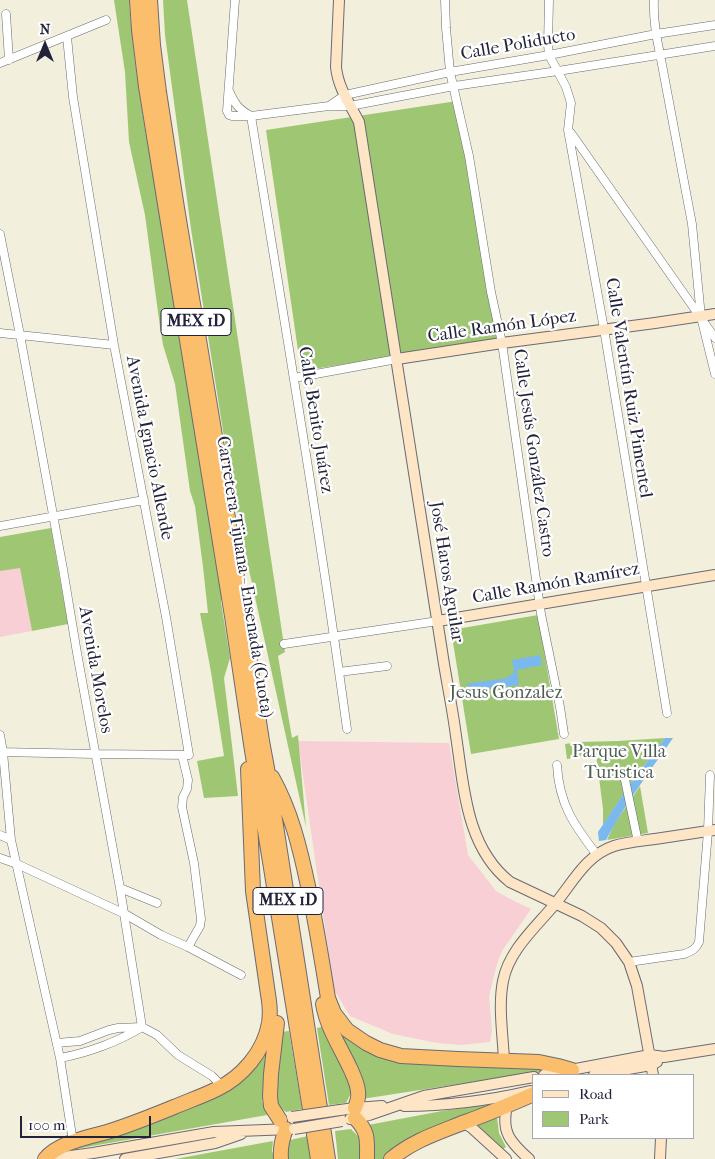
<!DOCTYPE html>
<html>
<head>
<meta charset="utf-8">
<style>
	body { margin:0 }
	#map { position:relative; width:715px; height:1159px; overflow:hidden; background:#f2efdc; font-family:"IM FELL French Canon",serif }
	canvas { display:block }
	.legend { position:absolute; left:532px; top:1074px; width:162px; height:65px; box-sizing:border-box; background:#fff; border:1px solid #a7a7b1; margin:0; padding:6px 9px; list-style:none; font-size:15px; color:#22223b }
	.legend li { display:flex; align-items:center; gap:10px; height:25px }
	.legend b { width:25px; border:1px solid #a7a7b1 }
	.north { position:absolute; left:20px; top:20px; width:50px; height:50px; -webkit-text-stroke:4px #fff; paint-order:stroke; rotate:0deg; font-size:14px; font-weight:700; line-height:20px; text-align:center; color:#22223b }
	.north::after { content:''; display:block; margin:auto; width:18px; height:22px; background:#22223b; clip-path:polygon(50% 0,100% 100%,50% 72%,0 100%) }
	.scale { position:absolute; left:20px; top:1116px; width:131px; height:22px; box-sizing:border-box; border:2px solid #22223b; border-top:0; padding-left:6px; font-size:15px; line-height:18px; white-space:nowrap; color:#22223b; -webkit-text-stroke:4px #fff; paint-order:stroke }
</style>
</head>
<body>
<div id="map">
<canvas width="715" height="1159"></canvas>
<ul class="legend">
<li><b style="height:6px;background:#fde5c5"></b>Road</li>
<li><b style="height:14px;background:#9fc773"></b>Park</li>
</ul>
<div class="north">N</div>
<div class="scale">100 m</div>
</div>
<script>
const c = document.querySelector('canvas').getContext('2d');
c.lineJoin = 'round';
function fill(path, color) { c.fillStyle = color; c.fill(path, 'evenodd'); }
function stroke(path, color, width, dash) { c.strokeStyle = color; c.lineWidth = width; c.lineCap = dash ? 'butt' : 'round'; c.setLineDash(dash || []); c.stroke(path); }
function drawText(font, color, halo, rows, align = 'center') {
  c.font = font + ' "IM FELL French Canon",serif'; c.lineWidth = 4.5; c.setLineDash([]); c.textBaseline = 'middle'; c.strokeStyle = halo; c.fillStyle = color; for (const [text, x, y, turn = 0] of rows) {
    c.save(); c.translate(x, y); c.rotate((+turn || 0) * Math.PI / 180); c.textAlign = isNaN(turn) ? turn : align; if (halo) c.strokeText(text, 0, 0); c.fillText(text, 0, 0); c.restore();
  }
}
const built = new Path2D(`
	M20 567 32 631 0 637V571Z
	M298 741 449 743 468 855 496 891 510 899 531 909 502 951 497 964 489 996 492 1030 490 1042 462 1045 437 1043 393 1034 350 1016 334 990Z`);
const green = new Path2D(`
	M114 0H129C136 100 158 198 176 296 193 394 207 494 223 592L221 602 230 658 224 678 238 796 204 798 197 761 224 756 211 672 200 613H208L203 567 195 506 190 491 175 384 163 345 160 327 145 215 129 142 125 72Z
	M163 0H187L285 652 278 656 292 738 298 735 306 827 243 543 224 437 191 229 165 35Z
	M457 101 497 340 301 371 266 130Z
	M51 528 68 624 32 631 20 568 0 571V537Z
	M538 615 559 739 471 754 451 630Z
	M665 738 628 787 603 825V809L596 754 567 759 565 744 579 742 618 741Z
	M640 786 648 833 607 840 615 823Z
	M335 1025C350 1044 365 1053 389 1060 405 1064 422 1063 439 1064 476 1067 513 1068 550 1070L362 1099 363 1087 362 1079 337 1032Z
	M326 1026 342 1056 351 1087 350 1095 346 1103 329 1105 317 1028Z
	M289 1031 302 1109 286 1112C280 1108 277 1104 274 1097L280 1032Z
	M273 1035 263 1094 262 1101 267 1115 64 1151 219 1091Z
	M508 1102 388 1154 383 1159H372L368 1125 442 1111Z
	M497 1117 499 1133 506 1147 503 1149 483 1130 475 1126Z
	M351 1129 360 1138 362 1159H338L335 1131Z
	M308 1136 312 1159H288V1147L290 1140Z
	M273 1141 272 1151 275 1159H175Z`);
const water = new Path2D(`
	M540 655 542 665 517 670 519 685 477 691 465 684 507 678 514 672 512 660Z
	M665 738H673C650 771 625 804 606 840L599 841 598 832 628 787Z`);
const street = new Path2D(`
	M235 0 227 111 229 115 232 116H251L329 106H350L454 86 558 71 715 46
	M445 0 446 28 450 72 469 156 491 292 502 343 541 614 560 707 564 734
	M549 0 548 45 549 55 566 87 571 103 568 130 604 329 667 713
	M654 0C653 19 656 36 660 54L692 224 701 317 715 374
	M6 14 9 60
	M0 63 106 20
	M229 91C235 104 238 109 251 116 284 320 319 524 347 729
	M329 106 345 95 450 72 549 55 656 34 715 25
	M571 133 715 338
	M0 234 20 335 63 569 77 653 120 888 142 1027C118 1042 87 1053 60 1058
	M0 333 114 345
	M294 378 397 359
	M0 526 144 500
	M284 644 438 621
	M339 672 387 666
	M0 735 3 752 11 840 60 1058 73 1142
	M0 752 95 754 189 755 166 617 114 345 81 146 73 97 67 37
	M557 765C559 804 574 825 597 855
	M624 775 638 842
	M0 835 11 840
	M0 858 17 864 125 914 161 935 188 947 200 926 201 919 194 863 182 807 183 797 187 789 188 780 182 755
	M120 888 157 903
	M188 947 241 975
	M629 962 684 954C692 951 696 949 699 942L708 831 710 775
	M57 1043 80 1041 109 1030 118 1028 142 1027 157 1035 178 1055 212 1076 222 1086`);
const secondary = new Path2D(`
	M339 0 336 67C338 88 350 104 359 122L444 664C448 688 453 712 456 736 464 788 466 847 510 882L582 916 601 928 616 943 629 962 637 986 653 1075
	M397 359 502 343 655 323 715 314
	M438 621 715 575
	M504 1061C503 1035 498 1007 503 981 509 950 536 927 555 904 573 882 586 855 614 846 627 842 641 841 655 839 675 836 695 833 715 830
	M544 1075 650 1055 664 1057 715 1049
	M594 1075 651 1065 657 1062
	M404 1106C444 1106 491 1100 530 1091
	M507 1106C501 1132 510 1142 529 1159
	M340 1110 355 1108 382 1106
	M350 1119 369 1115 424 1096 534 1077
	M464 1123 472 1128 506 1159
	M48 1159 93 1153 214 1132 290 1129
	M125 1159 215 1143 241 1134
	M660 1159 661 1138`);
const highway = new Path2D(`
	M137 0 139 30 146 87 193 377 232 616 251 744 318 1159
	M150 0 153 45 159 92 177 208 220 466 262 741 267 768 328 1159
	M272 777C291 811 300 848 308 886 316 923 322 961 328 998L334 1013 347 1030 366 1043 380 1050 401 1056 458 1059 539 1062 558 1066 572 1070
	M323 1004C327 1028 341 1048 351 1070 354 1077 358 1085 358 1092 359 1098 357 1103 355 1108
	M277 1023 271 1074 270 1096 271 1106 280 1120
	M355 1118C369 1132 367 1140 367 1159
	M45 1159C58 1143 88 1137 107 1132 130 1125 152 1116 174 1107 188 1101 203 1096 217 1089 242 1077 264 1052 269 1023 270 1016 270 1008 269 1001L253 891 248 769
	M281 1159C280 1148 282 1139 286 1129
	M391 1159C414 1140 438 1133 465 1122 488 1114 511 1104 534 1094`);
const secondaryBridge = new Path2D(`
	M292 1117 340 1110
	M294 1129 342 1121`);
const shields = [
	[196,322,70],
	[288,901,70]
];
const shieldNames = [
	["MEX 1D",196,322],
	["MEX 1D",288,901]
];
const streetNames = [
	["Calle Poliducto",518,45,-10],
	["Calle Ramón López",502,327,-8],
	["Calle Valentín Ruiz Pimentel",628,388,81],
	["Calle Benito Juárez",315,420,81],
	["Avenida Ignacio Allende",149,448,79],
	["Calle Jesús González Castro",533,453,82],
	["José Haros Aguilar",446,572,81],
	["Carretera Tijuana - Ensenada (Cuota)",244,577,81],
	["Calle Ramón Ramírez",556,584,-10],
	["Avenida Morelos",95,670,80]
];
const parkNames = [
	["Jesus Gonzalez",506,694],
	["Parque Villa",619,753],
	["Turistica",619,774]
];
fill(built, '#f7cfd4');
fill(green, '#9fc773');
fill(water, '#7ab8ed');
stroke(street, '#6b6a73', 9);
stroke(secondary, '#6b6a73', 12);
stroke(highway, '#6b6a73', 16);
stroke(street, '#fff', 8);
stroke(secondary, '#fde5c5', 10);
stroke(highway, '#fabe6d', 14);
stroke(secondaryBridge, '#6b6a73', 12, []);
stroke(secondaryBridge, '#fde5c5', 10);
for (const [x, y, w] of shields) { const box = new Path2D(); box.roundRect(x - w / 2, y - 13.5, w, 27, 4); c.fillStyle = '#fff'; c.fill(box); stroke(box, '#22223b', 1); }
drawText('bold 16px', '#22223b', null, shieldNames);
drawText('18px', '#22223b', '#fff', streetNames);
drawText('18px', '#4e5c4f', '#fff', parkNames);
</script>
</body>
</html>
